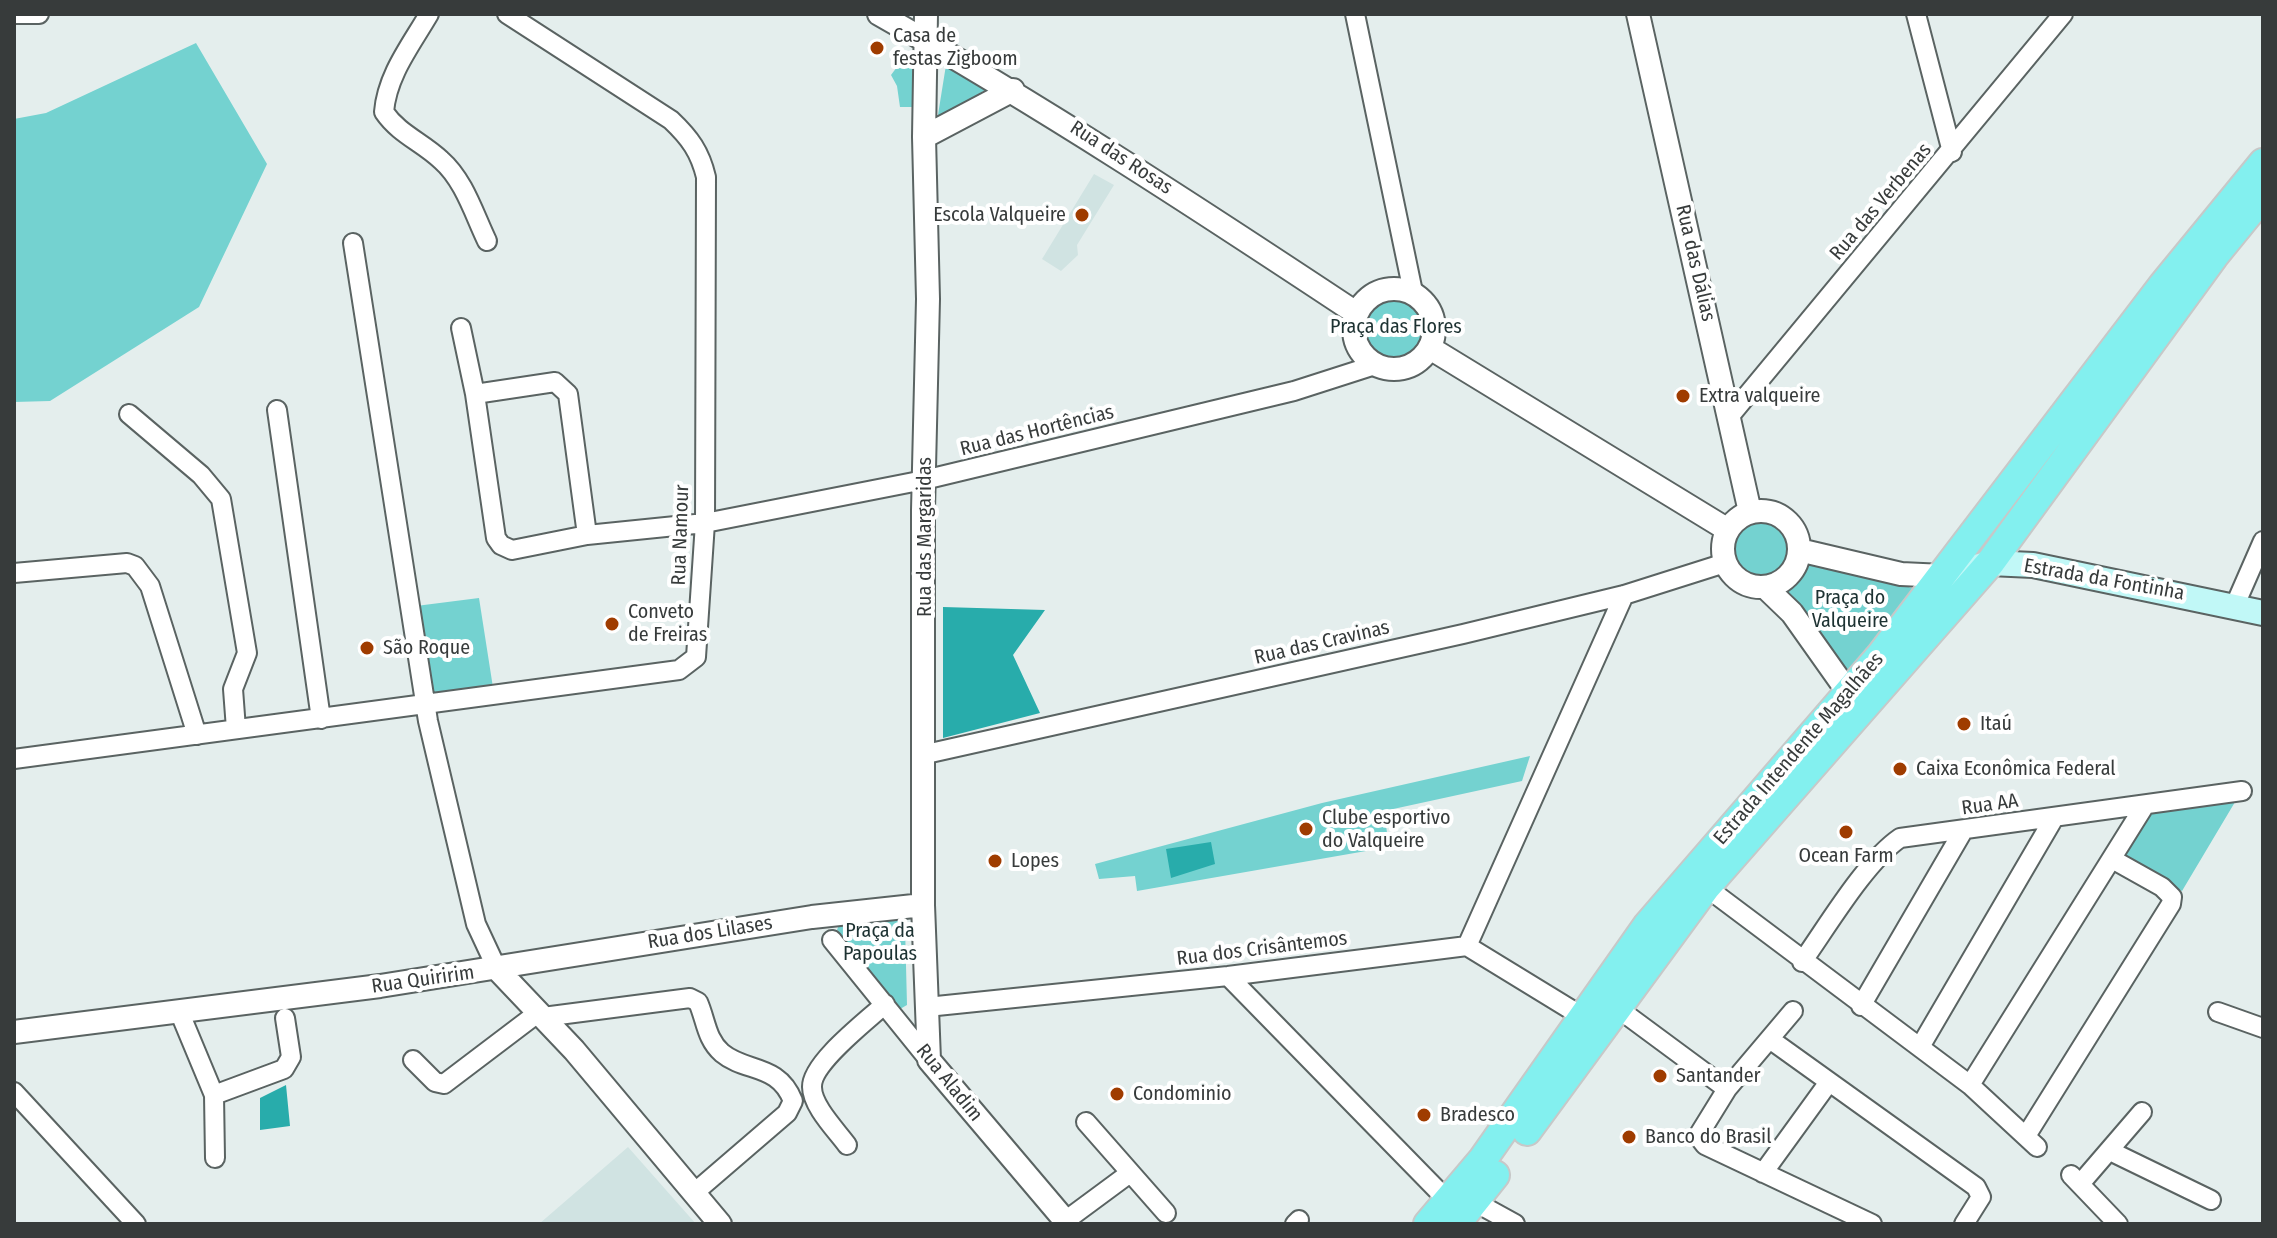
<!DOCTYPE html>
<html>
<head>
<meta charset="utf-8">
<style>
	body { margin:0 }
	#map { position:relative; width:2277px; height:1238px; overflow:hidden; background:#e4eeed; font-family:"Fira Sans Condensed",sans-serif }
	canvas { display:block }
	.frame { position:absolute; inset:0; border:16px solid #373b3b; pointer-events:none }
</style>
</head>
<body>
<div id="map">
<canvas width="2277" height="1238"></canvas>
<div class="frame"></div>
</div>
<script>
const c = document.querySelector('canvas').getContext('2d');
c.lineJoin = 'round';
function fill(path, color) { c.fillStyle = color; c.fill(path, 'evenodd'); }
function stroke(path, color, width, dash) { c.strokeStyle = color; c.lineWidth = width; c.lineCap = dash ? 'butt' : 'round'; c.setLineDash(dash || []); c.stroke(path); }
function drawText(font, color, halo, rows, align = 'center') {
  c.font = font + ' "Fira Sans Condensed",sans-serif'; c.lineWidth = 8; c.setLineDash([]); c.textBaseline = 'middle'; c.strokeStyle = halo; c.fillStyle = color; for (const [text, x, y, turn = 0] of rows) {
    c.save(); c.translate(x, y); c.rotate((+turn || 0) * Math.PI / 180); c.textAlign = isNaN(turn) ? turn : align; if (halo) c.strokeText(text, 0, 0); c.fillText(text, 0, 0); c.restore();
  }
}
const built = new Path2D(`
	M1094 174 1114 185 1077 245 1078 255 1061 271 1042 259Z
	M628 1147 696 1224H539Z`);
const green = new Path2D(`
	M196 43 267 164 199 307 50 401 14 402V119L46 113Z
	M903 59 926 63 925 107H900L897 86 891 75Z
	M946 65 985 90 937 121Z
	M1390 290C1415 292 1442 320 1428 347 1425 352 1418 357 1414 361L1375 357 1361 329V312L1374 296Z
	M1761 519 1786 533 1791 546 1917 590 1852 678 1759 581 1733 561C1729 538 1740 524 1761 519Z
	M479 598 494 694 431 700 416 606Z
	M1530 756 1522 781 1384 811 1389 847 1137 891 1135 876 1099 879 1095 864 1322 803Z
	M2238 797 2182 891 2121 855 2148 809Z
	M900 918 905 926 907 1005 900 1009 837 930 840 922Z`);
const water = new Path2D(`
	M943 607 1045 610 1013 655 1040 713 943 738Z
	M1211 842 1215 864 1171 878 1166 849Z
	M286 1085 290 1126 260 1130V1098Z`);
const minor = new Path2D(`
	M15 14H39
	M429 14C411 45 387 75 384 112 399 134 422 142 441 160 464 180 474 214 487 241
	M1355 14 1413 292
	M1916 14 1952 152
	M353 243 428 721 476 924 497 969
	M461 328 475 394 496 538 501 545 512 550 587 535 705 523 924 480 1294 391 1375 365
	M475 394 555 382 568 394 587 535
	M277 410 321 719
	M129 414 201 475 221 499 247 653 233 689 236 729
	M1729 417 2063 14
	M14 573 127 563 135 566 150 586 197 735
	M2235 605 2263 541
	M926 754 1463 634 1624 595 1725 563
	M14 759 679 670 696 657 705 523 706 177C700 152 690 138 671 120L507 14
	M1706 887 1970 1085 2037 1147
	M832 940 929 1060
	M1467 946 1624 595
	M1802 962C1827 927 1865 862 1900 838L2242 791
	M1228 976 1449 1202
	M1861 1006 1963 831
	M927 1007 1228 976 1467 946 1583 1017
	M1616 1007 1727 1089
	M179 1011 214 1095 215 1158
	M1793 1011 1727 1089 1698 1136 1705 1145 1872 1224
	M2218 1012 2263 1028
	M543 1017 690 998 698 1002C706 1020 706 1039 722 1053 746 1073 778 1063 793 1101L787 1113 694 1193
	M1771 1040 1976 1187 1981 1197 1964 1224
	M1920 1047 2054 818
	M413 1060 435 1082 444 1084 539 1012
	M1970 1085 2145 805
	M14 1092 136 1224
	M214 1095 284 1069 291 1057 285 1018
	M1086 1122 1166 1213
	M2026 1136 2171 904 2172 897 2162 887 2112 859
	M847 1145C836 1130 812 1106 812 1087 811 1063 868 1020 885 1004
	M2110 1151 2211 1200
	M1763 1173 1829 1082
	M2071 1175 2118 1224
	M2080 1184 2142 1112
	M1475 1202 1515 1224
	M1065 1221 1130 1173
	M1295 1224 1299 1220`);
const tertiary = new Path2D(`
	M879 14C1043 107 1199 209 1356 313
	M926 14 924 137 928 299 923 510V905L929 1060 1068 1224
	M1638 14 1750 512
	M924 137 1013 90
	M1354 329a40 40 0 1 1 80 0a40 40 0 1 1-80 0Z
	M1430 348 1728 530
	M1723 549a38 38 0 1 1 76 0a38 38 0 1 1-76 0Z
	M1799 550 1901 574 1944 576
	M1765 587 1792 613 1843 685 1866 695
	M497 969 574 1050 720 1224
	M14 1032 380 986 812 917 923 905`);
const secondary = new Path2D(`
	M1944 576 1990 563 2033 565 2263 613`);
const primary = new Path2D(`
	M1527 1131 1706 887 1990 563 2214 256 2263 196
	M1428 1224 1483 1159 1647 926 1881 655 2163 285 2263 163
	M1456 1224 1495 1175`);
const markers = [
	[877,48,8,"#9f3c00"],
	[1082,215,8,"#9f3c00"],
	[1683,396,8,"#9f3c00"],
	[612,624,8,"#9f3c00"],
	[367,648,8,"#9f3c00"],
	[1964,724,8,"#9f3c00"],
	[1900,769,8,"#9f3c00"],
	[1306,829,8,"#9f3c00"],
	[1846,832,8,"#9f3c00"],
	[995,861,8,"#9f3c00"],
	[1660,1076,8,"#9f3c00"],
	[1117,1094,8,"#9f3c00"],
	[1424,1115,8,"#9f3c00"],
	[1629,1137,8,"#9f3c00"]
];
const poiNames = [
	["Casa de",893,36],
	["festas Zigboom",893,59],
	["Escola Valqueire",1066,215,"right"],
	["Extra valqueire",1699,396],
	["Conveto",628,612],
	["de Freiras",628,635],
	["São Roque",383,648],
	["Itaú",1980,724],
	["Caixa Econômica Federal",1916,769],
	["Clube esportivo",1322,818],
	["do Valqueire",1322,841],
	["Ocean Farm",1846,856,"center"],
	["Lopes",1011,861],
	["Santander",1676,1076],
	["Condominio",1133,1094],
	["Bradesco",1440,1115],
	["Banco do Brasil",1645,1137]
];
const streetNames = [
	["Rua das Rosas",1121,158,33],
	["Rua das Verbenas",1881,202,-50],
	["Rua das Dálias",1695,263,77],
	["Rua das Hortências",1037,431,-14],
	["Rua Namour",681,535,-88],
	["Rua das Margaridas",925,537,-90],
	["Estrada da Fontinha",2104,580,10],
	["Rua das Cravinas",1322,643,-13],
	["Estrada Intendente Magalhães",1799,749,-49],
	["Rua AA",1990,805,-8],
	["Rua dos Lilases",710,933,-9],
	["Rua dos Crisântemos",1262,949,-7],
	["Rua Quiririm",423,980,-8],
	["Rua Aladim",949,1083,51]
];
const parkNames = [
	["Praça das Flores",1396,327],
	["Praça do",1850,598],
	["Valqueire",1850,621],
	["Praça da",880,931],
	["Papoulas",880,954]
];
fill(built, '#d0e3e2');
fill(green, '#74d2d0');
fill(water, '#28acab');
stroke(minor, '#5a6362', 22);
stroke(tertiary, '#5a6362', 26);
stroke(secondary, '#5a6362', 28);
stroke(primary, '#c7c8c8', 32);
stroke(minor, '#fff', 18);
stroke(tertiary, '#fff', 22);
stroke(secondary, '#c1f8f7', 24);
stroke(primary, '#83f0ef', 28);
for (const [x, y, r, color] of markers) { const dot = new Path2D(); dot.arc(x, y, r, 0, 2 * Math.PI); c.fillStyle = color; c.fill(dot); stroke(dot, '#fff', 3); }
drawText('20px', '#373b3b', '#fff', poiNames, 'left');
drawText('20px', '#373b3b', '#fff', streetNames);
drawText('20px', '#1d3232', '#fff', parkNames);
</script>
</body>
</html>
